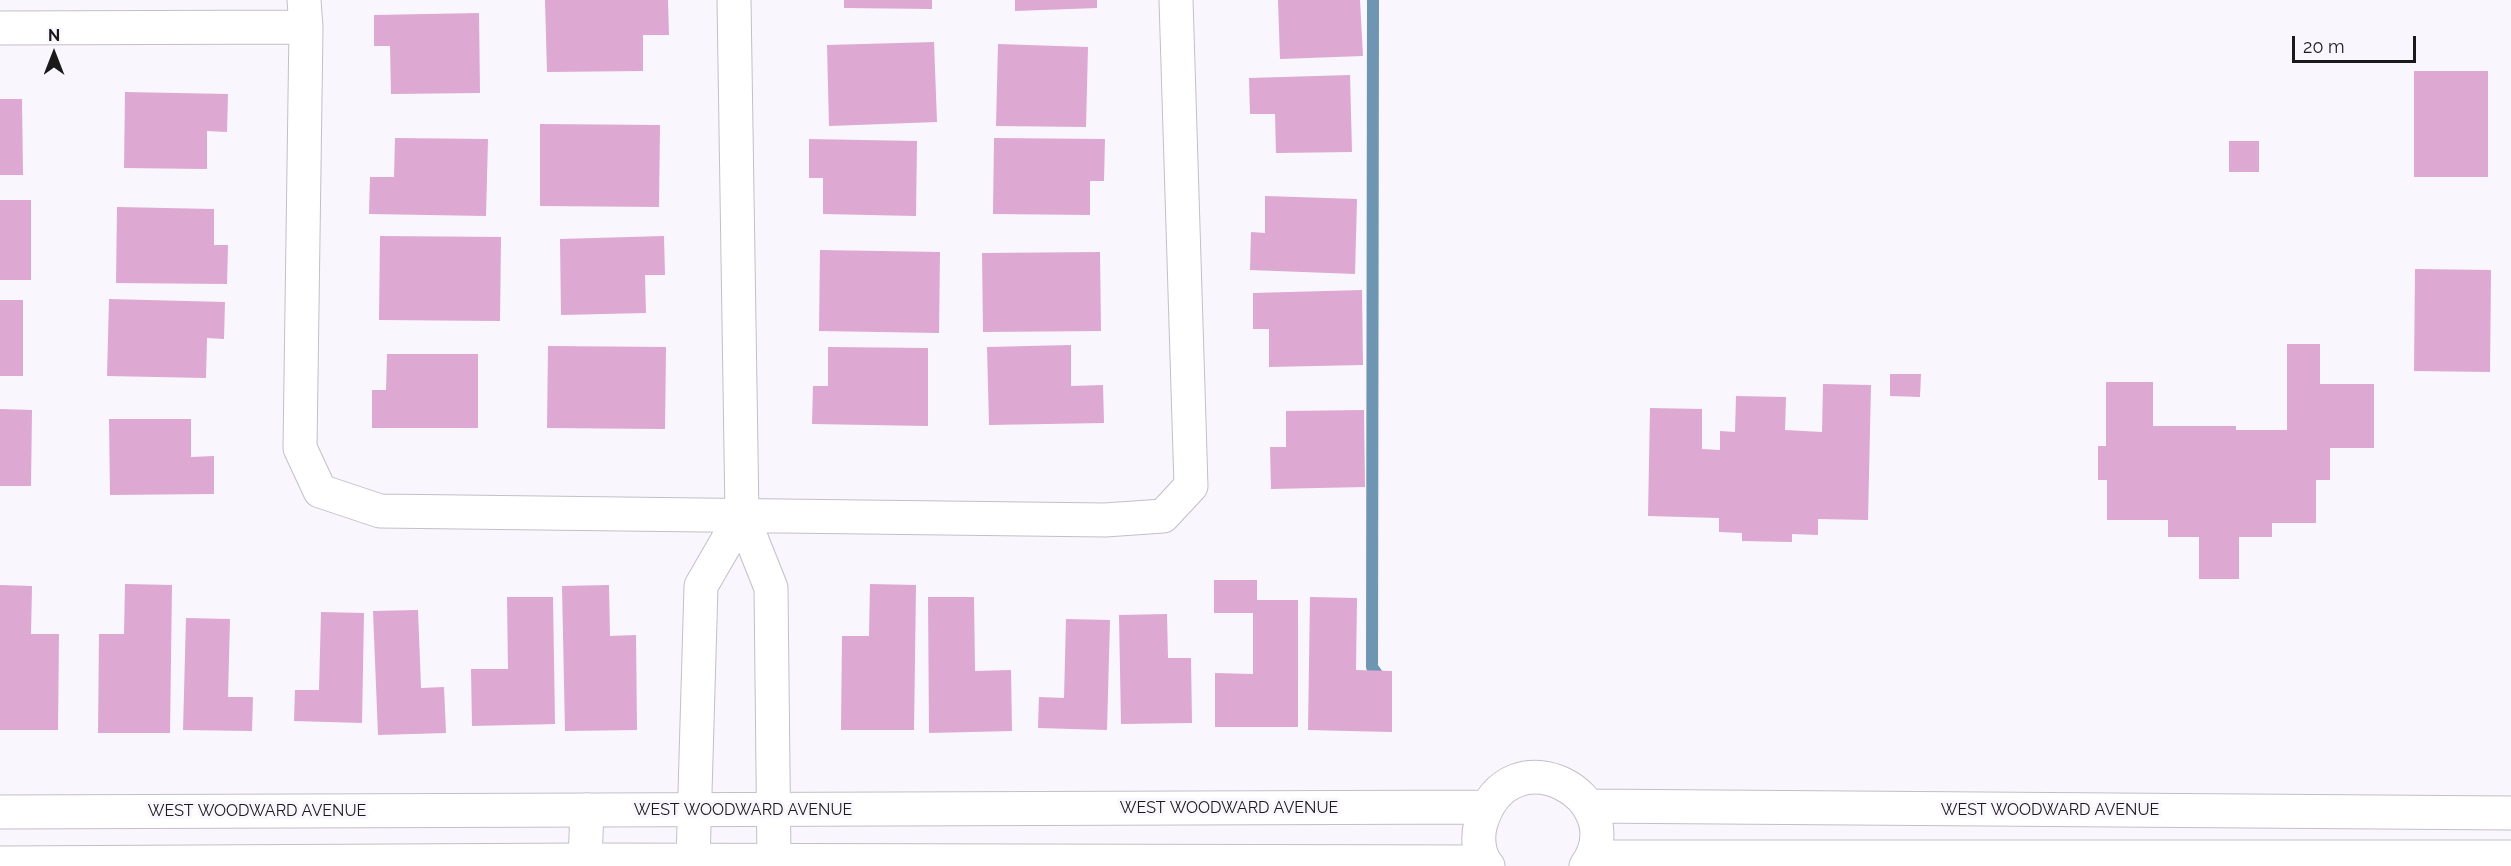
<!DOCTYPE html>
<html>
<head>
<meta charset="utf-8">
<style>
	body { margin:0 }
	#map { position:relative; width:2511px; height:866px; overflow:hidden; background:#f9f6fe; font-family:Raleway,sans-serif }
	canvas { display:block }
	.north { position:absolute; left:24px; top:24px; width:60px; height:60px; -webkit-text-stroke:4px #f9f6fe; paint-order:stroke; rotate:0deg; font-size:16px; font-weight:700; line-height:24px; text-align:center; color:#1a191b }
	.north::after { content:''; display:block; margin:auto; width:21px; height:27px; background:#1a191b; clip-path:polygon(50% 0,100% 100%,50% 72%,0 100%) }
	.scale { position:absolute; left:2292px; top:36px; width:124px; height:27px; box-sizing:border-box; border:3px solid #1a191b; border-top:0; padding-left:8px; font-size:18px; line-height:21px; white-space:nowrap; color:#1a191b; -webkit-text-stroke:4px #f9f6fe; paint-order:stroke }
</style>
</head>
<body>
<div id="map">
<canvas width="2511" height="866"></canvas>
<div class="north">N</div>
<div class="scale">20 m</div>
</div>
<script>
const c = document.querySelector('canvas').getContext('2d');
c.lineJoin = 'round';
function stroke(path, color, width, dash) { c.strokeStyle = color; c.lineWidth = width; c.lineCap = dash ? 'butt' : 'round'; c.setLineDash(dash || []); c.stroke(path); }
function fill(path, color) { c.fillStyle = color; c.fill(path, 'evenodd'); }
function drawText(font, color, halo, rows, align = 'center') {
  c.font = font + ' Raleway,sans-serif'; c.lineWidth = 6; c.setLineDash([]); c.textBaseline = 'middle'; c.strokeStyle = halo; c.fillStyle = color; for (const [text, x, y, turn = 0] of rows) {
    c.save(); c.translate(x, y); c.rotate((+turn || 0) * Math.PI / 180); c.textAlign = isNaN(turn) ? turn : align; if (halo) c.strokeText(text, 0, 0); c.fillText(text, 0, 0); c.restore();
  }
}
const stream = new Path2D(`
	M1373 0 1372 667 1384 684`);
const building = new Path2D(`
	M545 0H668L669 35H643V71L547 72Z
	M844 0H932V9L844 8Z
	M1015 0H1097V8L1015 11Z
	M1278 0H1360L1363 56 1280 59Z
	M479 13 480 93 391 94 390 46H374V15Z
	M934 42 937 122 829 126 827 45Z
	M998 44 1088 47 1086 127 996 126Z
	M2414 71H2488V177H2414Z
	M1350 75 1352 152 1276 153 1275 114H1250L1249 78Z
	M125 92 228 94 227 132 207 131V169L124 168Z
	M0 99H22L23 175H0Z
	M540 124 660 125 659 207 540 206Z
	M395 138 488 139 486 216 369 214 370 177H394Z
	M994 138 1105 139 1104 181H1090V215L993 214Z
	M809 139 917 141 916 216 823 214V178H809Z
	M2229 141H2259V172H2229Z
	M1265 196 1357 199 1355 274 1250 270 1251 232 1265 233Z
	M0 200H31V280H0Z
	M117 207 214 209V245H228L227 284 116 283Z
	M380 236 501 237 500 321 379 320Z
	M664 236 665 275H645L646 313 561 315 560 239Z
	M820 250 940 252 939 333 819 331Z
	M1100 252 1101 331 983 332 982 253Z
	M2415 269 2491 270 2490 372 2414 371Z
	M1362 290 1363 365 1269 367V329H1253V293Z
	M109 299 225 302 224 339 207 338 206 378 107 376Z
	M0 300H23V376H0Z
	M2287 344H2320V384H2374V448H2330V480H2316V523H2272V537H2239V579H2199V537H2168V520H2107V480H2098V446H2106V382H2153V426H2236V430H2287Z
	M1071 345V386L1103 385 1104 423 989 425 987 347Z
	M548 346 666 347 665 429 547 428Z
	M828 347 928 348V426L812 424 813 386H828Z
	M387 354H478V428H372V390H386Z
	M1890 374H1921L1920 397 1890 396Z
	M1823 384 1871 385 1868 520 1818 519V535L1792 534V542L1742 541V533L1719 532V518L1648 516 1650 408 1702 409V449L1720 450V431L1735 432 1736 396 1786 397 1785 430 1822 432Z
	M0 409 32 410 31 486H0Z
	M1364 410 1365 487 1271 489 1270 447H1286V411Z
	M109 419H191V457L214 456V494L110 495Z
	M1214 580H1257V600H1298V727H1215V673L1253 674V613H1214Z
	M125 584 172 585 170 733H98L99 634H124Z
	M870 584 916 585 914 730H841L842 636H869Z
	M0 585 32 586 31 634H59L58 730H0Z
	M609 585 610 636 636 635 637 730 565 731 562 586Z
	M507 597H553L555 724 472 726 471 669H508Z
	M928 597H974L975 671 1011 670 1012 731 929 733Z
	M1310 597 1357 598 1356 670 1392 671V732L1308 730Z
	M418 610 421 688 444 687 446 733 378 735 373 611Z
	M321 612 364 613 362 723 294 721 295 690H319Z
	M1167 614 1168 658H1191L1192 723 1121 724 1119 615Z
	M186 618 230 619 228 697H253L252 731 183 730Z
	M1066 619 1110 620 1107 730 1038 728 1039 697 1064 698Z`);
const minor = new Path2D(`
	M304 0 306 27 300 448 320 491 380 511 1105 520 1163 516 1191 486 1176 0
	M734 0 742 515
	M0 28 306 27
	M585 860 587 810
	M693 861 701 586 742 515 771 588 774 861`);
const tertiary = new Path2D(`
	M1588 806 2511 813
	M0 812 1486 807
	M1592 857H2511
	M0 863 585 860 1485 862
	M1488 866C1478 855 1477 836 1481 823 1510 729 1634 798 1586 866`);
const streetNames = [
	["WEST WOODWARD AVENUE",1229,808],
	["WEST WOODWARD AVENUE",743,810],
	["WEST WOODWARD AVENUE",2050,810],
	["WEST WOODWARD AVENUE",257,811]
];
stroke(stream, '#6e96b2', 12);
fill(building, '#dda8d2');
stroke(minor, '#c2bfc7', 35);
stroke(tertiary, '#c2bfc7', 35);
stroke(minor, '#fff', 33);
stroke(tertiary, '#fff', 33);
drawText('16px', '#1a191b', '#f9f6fe', streetNames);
</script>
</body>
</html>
